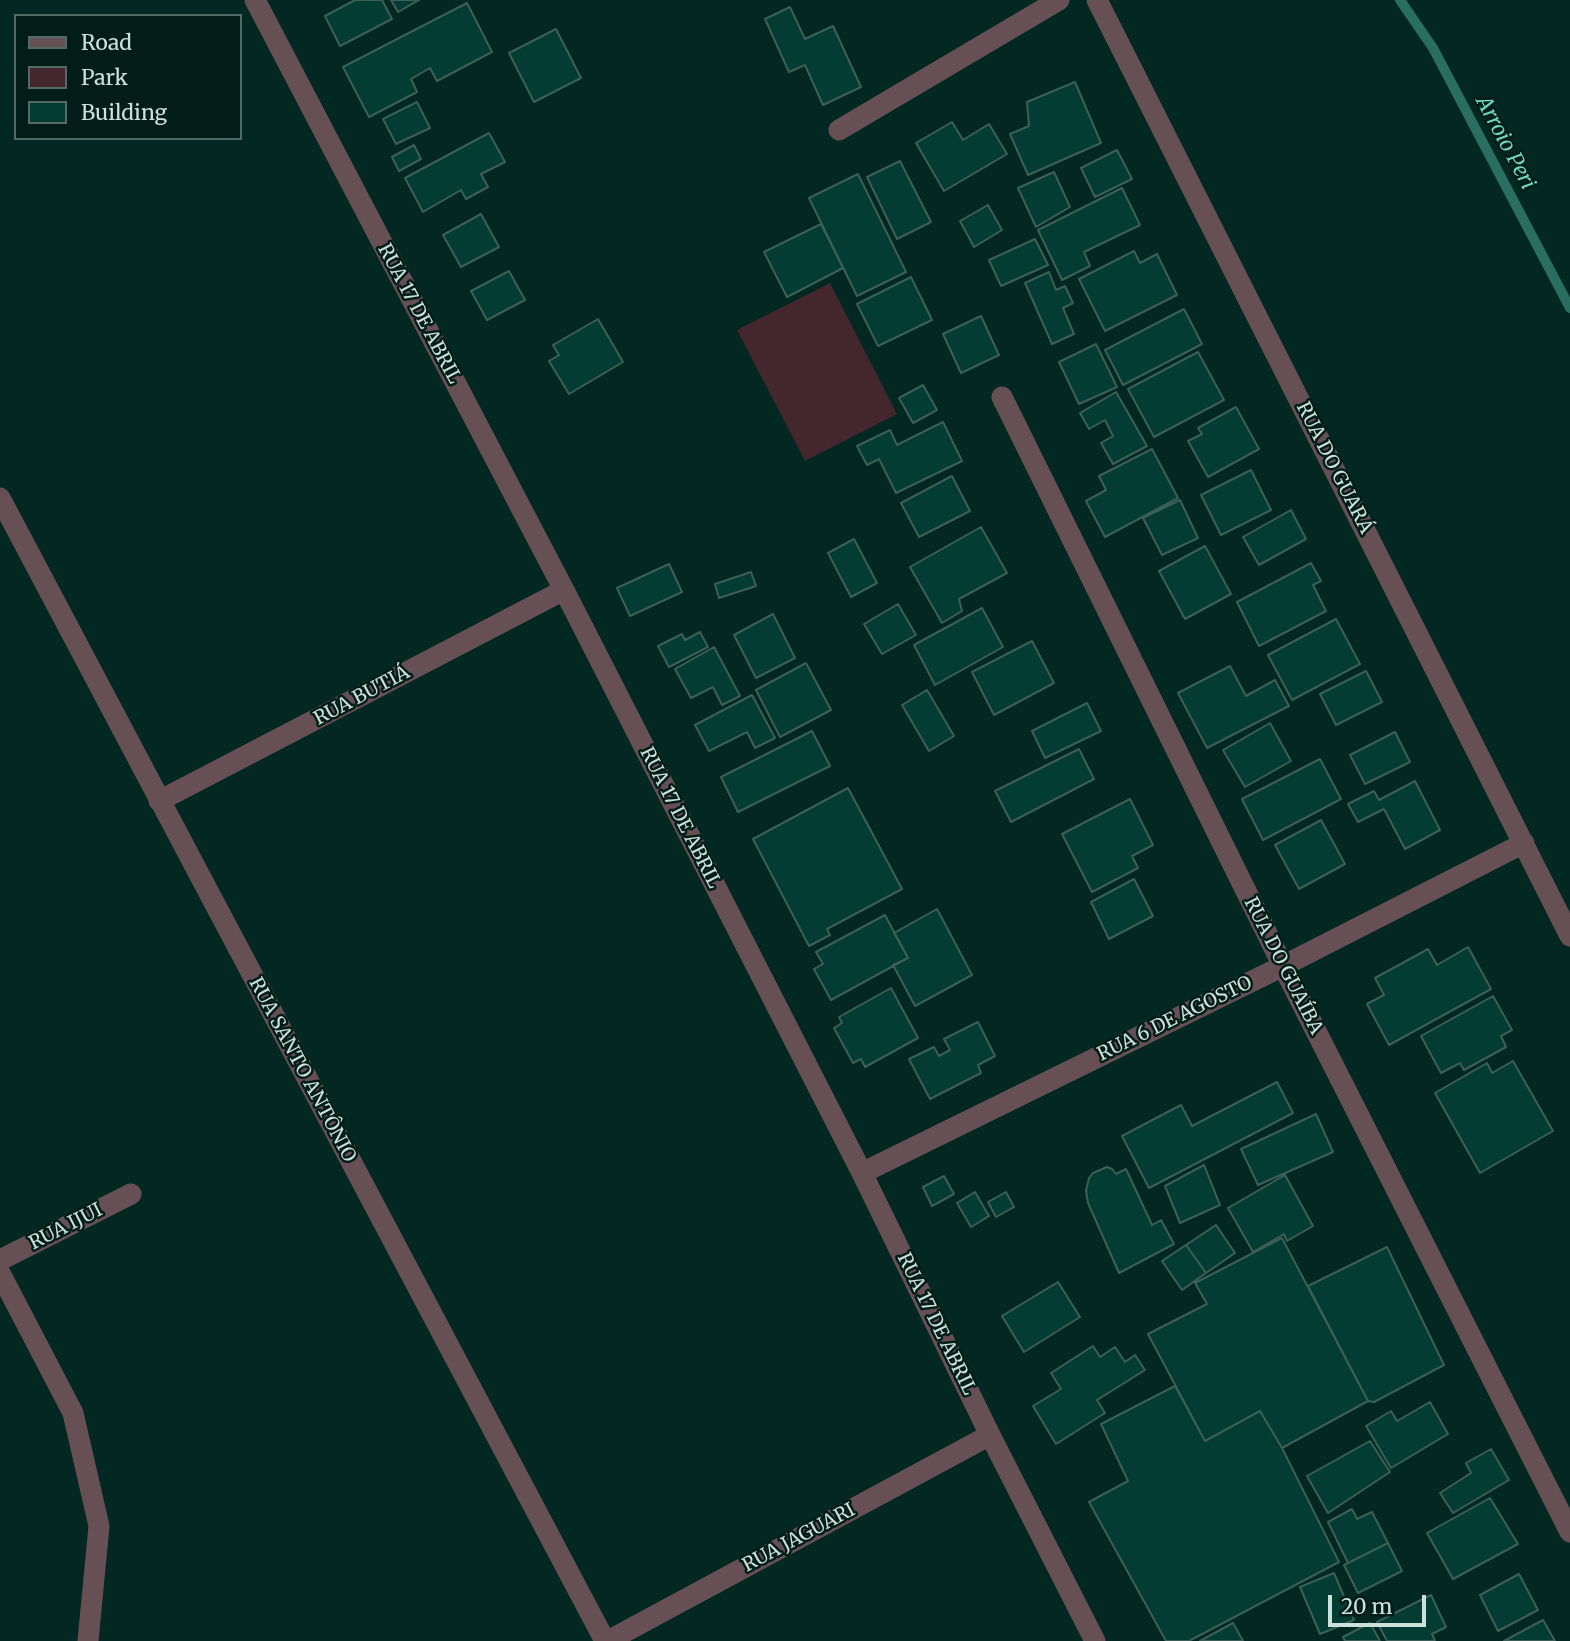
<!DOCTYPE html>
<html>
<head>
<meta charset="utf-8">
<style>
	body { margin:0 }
	#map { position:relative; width:1570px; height:1641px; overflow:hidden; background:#022821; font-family:Merriweather,serif }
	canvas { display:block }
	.legend { position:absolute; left:14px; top:14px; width:228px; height:126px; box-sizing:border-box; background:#021d17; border:2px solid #536b65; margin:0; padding:9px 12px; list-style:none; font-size:21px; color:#cde1db }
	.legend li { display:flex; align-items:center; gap:14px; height:35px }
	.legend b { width:35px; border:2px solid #536b65 }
	.scale { position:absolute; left:1328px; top:1595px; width:98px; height:32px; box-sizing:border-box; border:4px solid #cde1db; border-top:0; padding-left:9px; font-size:21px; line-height:24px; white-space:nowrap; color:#cde1db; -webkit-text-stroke:5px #021d17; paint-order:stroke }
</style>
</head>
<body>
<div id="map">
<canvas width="1570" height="1641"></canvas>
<ul class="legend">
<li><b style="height:9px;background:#675055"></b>Road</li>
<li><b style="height:19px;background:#43262e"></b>Park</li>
<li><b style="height:19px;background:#023c32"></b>Building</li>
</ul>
<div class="scale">20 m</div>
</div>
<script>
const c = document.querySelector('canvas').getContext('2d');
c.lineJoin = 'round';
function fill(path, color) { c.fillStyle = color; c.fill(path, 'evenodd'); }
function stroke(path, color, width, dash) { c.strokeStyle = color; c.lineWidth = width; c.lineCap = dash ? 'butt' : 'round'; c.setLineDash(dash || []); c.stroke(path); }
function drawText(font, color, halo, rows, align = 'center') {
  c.font = font + ' Merriweather,serif'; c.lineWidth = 5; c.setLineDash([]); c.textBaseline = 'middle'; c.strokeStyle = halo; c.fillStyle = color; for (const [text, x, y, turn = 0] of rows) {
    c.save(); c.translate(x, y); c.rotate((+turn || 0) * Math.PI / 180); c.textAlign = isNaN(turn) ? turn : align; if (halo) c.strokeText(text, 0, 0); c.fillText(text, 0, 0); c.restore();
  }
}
const green = new Path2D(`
	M830 283 897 414 805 461 737 330Z`);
const stream = new Path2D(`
	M1400 0 1433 48 1570 308`);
const building = new Path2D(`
	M355 0H382L392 19 340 46 325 16Z
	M391 0H419L398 12Z
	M467 3 492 52 437 81 430 68 411 79 417 92 369 117 343 67Z
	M790 7 805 39 833 26 861 87 823 105 805 65 789 72 765 19Z
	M556 29 581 78 534 102 509 53Z
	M1075 82 1101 143 1028 175 1010 134 1029 126 1027 102Z
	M417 102 430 128 396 144 383 119Z
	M952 122 963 140 989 124 1007 154 944 191 916 143Z
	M489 133 505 162 481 174 488 187 466 199 461 190 423 212 405 178Z
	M414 145 421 159 399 171 392 157Z
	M1117 150 1132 179 1095 197 1081 168Z
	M900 161 931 222 897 239 867 177Z
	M1054 172 1070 207 1036 227 1018 188Z
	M858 174 906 272 857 296 809 198Z
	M1122 188 1140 225 1084 252 1090 266 1062 280 1038 230Z
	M988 205 1002 230 974 247 960 221Z
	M481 214 499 247 461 267 443 235Z
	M821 224 843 268 787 297 764 252Z
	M1035 239 1048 265 1001 286 989 260Z
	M1134 251 1140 263 1157 254 1177 295 1105 331 1079 279Z
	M509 271 525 300 487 320 471 291Z
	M1049 272 1056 290 1065 286 1073 303 1063 308 1074 334 1052 344 1025 283Z
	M911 277 932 320 878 346 857 304Z
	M1184 309 1202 344 1123 385 1105 350Z
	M981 316 999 355 961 373 943 334Z
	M598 319 623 362 569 394 549 361 559 355 553 345Z
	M1096 344 1117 387 1079 404 1059 362Z
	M1198 352 1224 400 1154 437 1128 389Z
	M923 385 937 410 913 423 899 398Z
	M1116 392 1147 446 1113 464 1101 443 1113 436 1105 420 1089 429 1080 413Z
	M1236 407 1259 449 1208 477 1188 441 1202 434 1198 428Z
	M943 422 962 461 896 493 879 459 867 465 857 446 890 430 897 445Z
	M1152 449 1178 498 1105 537 1086 501 1106 490 1099 476Z
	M1251 470 1271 510 1221 535 1201 495Z
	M952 476 970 511 919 537 901 503Z
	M1180 500 1198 538 1162 555 1143 518Z
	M1291 510 1306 539 1259 565 1243 537Z
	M981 527 1007 573 959 599 962 611 942 623 910 567Z
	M854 539 877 583 851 597 828 553Z
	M1205 546 1231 594 1185 619 1159 571Z
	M1311 563 1321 581 1313 585 1326 611 1259 646 1237 602Z
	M669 564 682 592 630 616 617 588Z
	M751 572 756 586 719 598 715 584Z
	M898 604 916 635 882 654 864 624Z
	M982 608 1003 647 935 685 914 645Z
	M773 614 795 658 756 678 734 635Z
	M1336 619 1360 664 1292 700 1268 655Z
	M700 632 708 647 669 667 658 646 682 634 685 640Z
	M1032 641 1054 683 994 715 972 672Z
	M714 647 740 696 722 705 713 687 691 698 675 669Z
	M806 663 831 710 780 737 756 690Z
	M1230 666 1246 696 1275 680 1289 706 1207 748 1178 693Z
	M1366 671 1382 702 1336 725 1320 694Z
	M927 690 954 736 929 751 902 705Z
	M752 695 775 738 755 748 747 732 709 751 695 725Z
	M1087 703 1101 731 1045 758 1032 731Z
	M1270 723 1291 761 1245 787 1223 750Z
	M812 731 830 766 738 812 721 777Z
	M1395 732 1410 762 1365 784 1350 755Z
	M1079 749 1094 779 1011 822 995 791Z
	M1320 759 1341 799 1263 840 1242 799Z
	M1415 781 1440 830 1405 849 1384 809 1358 822 1348 804 1374 791 1379 800Z
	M848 788 902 889 827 929 830 935 809 946 753 839Z
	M1130 799 1153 845 1132 856 1138 868 1092 892 1062 834Z
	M1321 820 1345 864 1299 889 1275 845Z
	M1134 879 1153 916 1109 939 1091 902Z
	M937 909 972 975 915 1006 893 965 908 958 894 933Z
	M885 915 908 958 831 1000 814 969 823 964 816 952Z
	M1468 947 1491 989 1389 1045 1367 1004 1384 995 1375 978 1428 949 1437 965Z
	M891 988 918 1038 865 1067 861 1059 853 1063 834 1028 842 1023 839 1017Z
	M1493 996 1512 1030 1501 1036 1506 1047 1464 1070 1460 1063 1441 1073 1421 1036Z
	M978 1022 995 1056 978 1065 981 1073 930 1099 909 1059 934 1047 939 1056 950 1050 944 1039Z
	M1513 1061 1553 1131 1480 1173 1435 1093 1487 1063 1492 1073Z
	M1277 1082 1293 1113 1149 1188 1122 1136 1181 1105 1192 1126Z
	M1316 1114 1333 1152 1258 1185 1241 1149Z
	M1204 1165 1220 1205 1180 1223 1165 1186Z
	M1107 1167 1112 1169 1116 1174 1126 1169 1152 1225 1161 1220 1174 1244 1119 1273 1088 1203 1086 1191 1089 1178 1093 1173Z
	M1285 1175 1313 1226 1287 1241 1284 1234 1253 1252 1228 1208Z
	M944 1176 954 1194 932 1206 923 1187Z
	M975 1192 989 1216 971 1227 957 1203Z
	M1006 1192 1014 1207 996 1217 988 1202Z
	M1216 1225 1235 1253 1206 1273 1186 1245Z
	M1282 1238 1368 1401 1282 1448 1260 1411 1205 1441 1148 1334 1207 1304 1195 1283Z
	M1186 1245 1206 1273 1182 1290 1162 1261Z
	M1387 1247 1444 1365 1374 1402 1368 1401 1308 1286Z
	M1058 1282 1080 1317 1024 1352 1002 1316Z
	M1093 1346 1100 1357 1115 1347 1125 1362 1135 1355 1145 1370 1097 1400 1105 1413 1056 1444 1033 1406 1061 1389 1051 1373Z
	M1175 1386 1205 1441 1260 1411 1282 1448 1339 1562 1189 1641H1166L1089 1502 1128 1481 1101 1424Z
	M1430 1402 1448 1434 1391 1468 1366 1426 1391 1411 1397 1421Z
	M1370 1441 1390 1472 1328 1513 1307 1476Z
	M1491 1449 1509 1480 1453 1513 1440 1493 1471 1473 1466 1463Z
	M1490 1498 1518 1544 1453 1579 1427 1533Z
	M1352 1509 1357 1519 1372 1512 1388 1543 1348 1563 1328 1522Z
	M1388 1543 1402 1571 1358 1593 1344 1565Z
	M1334 1573 1354 1620 1320 1634 1300 1587Z
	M1519 1574 1538 1610 1498 1631 1480 1595Z
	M1431 1595 1446 1627 1432 1634 1435 1641H1387L1377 1622Z
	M1543 1620 1555 1641H1504Z
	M1233 1623 1243 1641H1200Z
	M1370 1623 1380 1641H1345L1343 1637Z`);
const street = new Path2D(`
	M255 0 564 590 862 1173 990 1435 1095 1641
	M1097 0 1570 936
	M839 130 1059 0
	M1002 397 1283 966 1570 1532
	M0 498 605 1641
	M159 801 564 590
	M862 1173 1283 966 1524 843
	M0 1260 131 1194
	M0 1273 73 1413 99 1526 88 1641
	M608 1641 990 1435`);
const streetNames = [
	["RUA 17 DE ABRIL",419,314,62],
	["RUA DO GUARÁ",1334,468,63],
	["RUA BUTIÁ",362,696,-28],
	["RUA 17 DE ABRIL",680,818,63],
	["RUA DO GUAÍBA",1283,966,63],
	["RUA 6 DE AGOSTO",1175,1019,-26],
	["RUA SANTO ANTÔNIO",302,1070,62],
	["RUA IJUI",66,1227,-27],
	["RUA 17 DE ABRIL",936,1324,64],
	["RUA JAGUARI",799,1538,-28]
];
const waterNames = [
	["Arroio Peri",1505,143,62]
];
fill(green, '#43262e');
stroke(stream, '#2a6e60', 10);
fill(building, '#023c32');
stroke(building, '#3c5f57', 2);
stroke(street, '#675055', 21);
drawText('19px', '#cde1db', '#021d17', streetNames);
drawText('italic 21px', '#70d7bf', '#021d17', waterNames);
</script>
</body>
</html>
